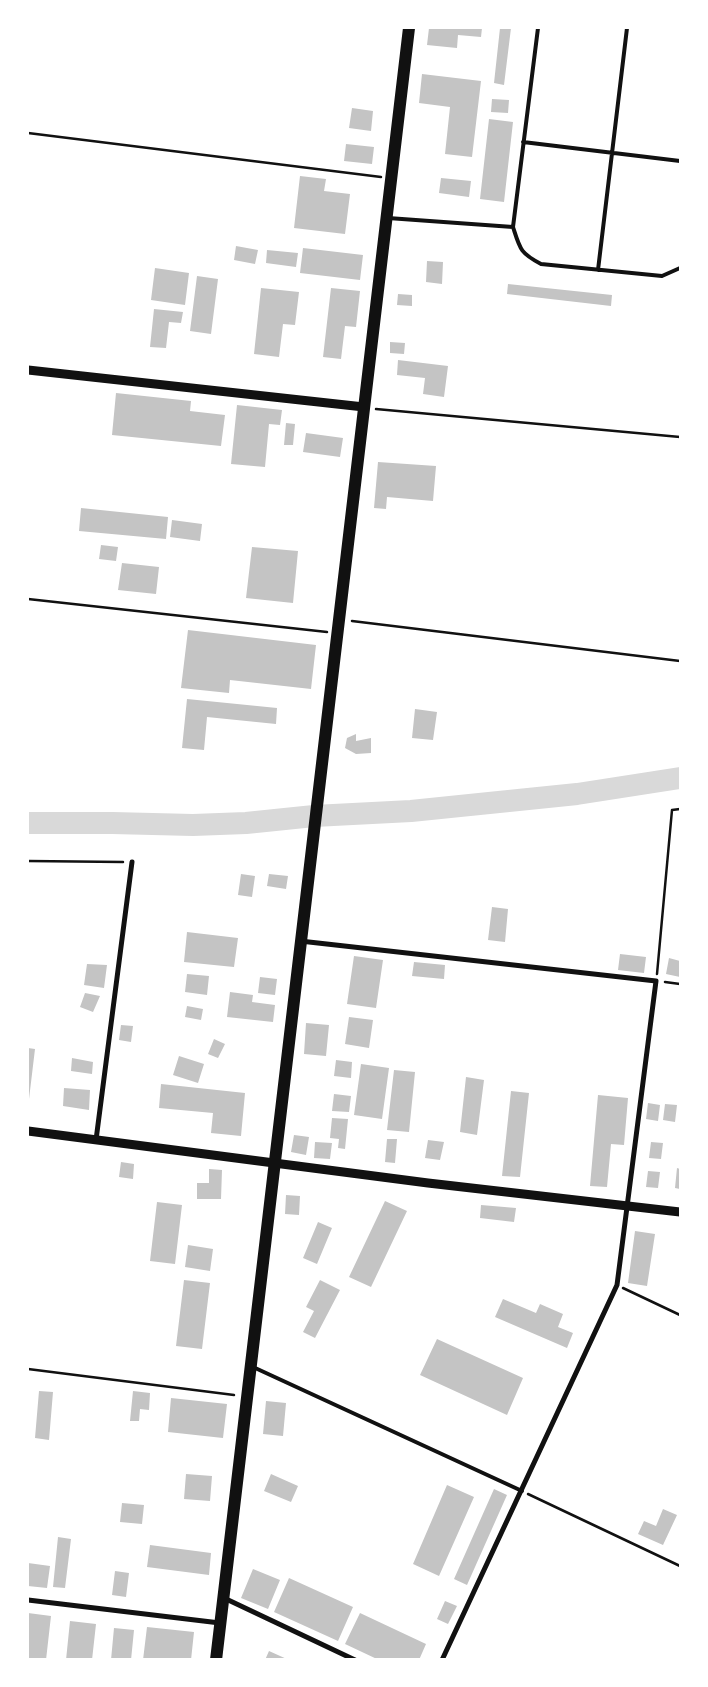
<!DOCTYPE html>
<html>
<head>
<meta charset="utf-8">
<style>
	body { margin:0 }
	#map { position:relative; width:708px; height:1687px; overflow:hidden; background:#fff; font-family:"IBM Plex Serif",serif }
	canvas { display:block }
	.frame { position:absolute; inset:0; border:29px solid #fff; pointer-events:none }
</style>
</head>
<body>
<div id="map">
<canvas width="708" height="1687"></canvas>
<div class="frame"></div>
</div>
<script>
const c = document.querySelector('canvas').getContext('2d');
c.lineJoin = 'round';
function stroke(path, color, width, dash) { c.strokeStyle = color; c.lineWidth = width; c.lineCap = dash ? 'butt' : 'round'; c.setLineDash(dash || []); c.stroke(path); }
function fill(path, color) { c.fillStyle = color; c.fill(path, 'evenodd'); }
const river = new Path2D(`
	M28 823H112L193 825 246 823 314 816 411 811 577 794 680 778`);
const building = new Path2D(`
	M429 28H482L481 37 458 35 457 48 427 45Z
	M500 28H511L504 85 494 83Z
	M422 74 481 81 472 157 445 154 450 107 419 103Z
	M492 99 509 100 508 113 491 112Z
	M352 108 373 111 371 131 349 128Z
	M489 119 513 122 504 202 480 199Z
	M346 144 374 147 372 164 344 161Z
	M300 176 326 179 324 191 350 194 345 234 294 228Z
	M441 178 471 181 469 197 439 193Z
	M236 246 258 250 255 264 234 260Z
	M303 248 363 255 360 280 300 273Z
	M267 250 298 253 296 267 266 263Z
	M427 261 443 262 442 284 426 282Z
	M155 268 189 273 185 305 151 300Z
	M197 276 218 279 211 334 190 331Z
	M508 284 612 295 611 306 507 294Z
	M261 288 299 292 295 325 283 324 279 357 254 354Z
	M331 288 360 291 356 327 345 326 341 359 323 357Z
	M398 294 412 295V306L397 305Z
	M154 309 183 312 181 323 169 322 166 348 150 347Z
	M390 342 405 343 404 354 390 353Z
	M398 360 448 366 444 397 423 394 425 378 397 375Z
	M116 393 191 401 190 411 225 415 221 446 112 435Z
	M237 405 282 410 280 425 269 424 265 467 231 464Z
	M286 423 295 424 293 445H284Z
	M306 433 343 438 340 457 303 452Z
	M378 462 436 466 433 501 387 497 386 509 374 508Z
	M81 508 168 517 166 539 79 531Z
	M172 520 202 524 200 541 170 537Z
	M101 545 118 547 116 561 99 559Z
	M252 547 298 551 293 603 246 598Z
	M122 563 159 567 156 594 118 590Z
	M188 630 316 645 311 689 230 680 229 693 181 688Z
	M187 699 277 708 276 724 207 717 204 750 182 748Z
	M415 709 437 712 433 740 412 738Z
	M356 734V741L371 738V753L356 754 345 748 347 738Z
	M241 874 255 876 252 897 238 895Z
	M269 874 288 876 286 889 267 886Z
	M492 907 508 909 505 942 488 940Z
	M187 932 238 938 234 967 184 962Z
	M620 954 646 957 644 973 618 970Z
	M354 956 383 960 376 1008 347 1004Z
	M669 958 680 961V977L666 974Z
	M414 962 445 965 444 979 412 976Z
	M87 964 107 965 104 988 84 985Z
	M187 974 209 976 207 995 185 992Z
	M260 977 277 979 275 995 258 993Z
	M230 992 253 995 252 1002 275 1005 273 1022 227 1017Z
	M85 993 100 996 93 1012 80 1007Z
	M187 1006 203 1009 201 1020 185 1017Z
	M349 1017 373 1020 369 1048 345 1044Z
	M306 1023 329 1025 326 1056 304 1054Z
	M121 1025 133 1026 131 1042 119 1040Z
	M214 1039 225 1044 218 1058 208 1054Z
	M28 1048 35 1049 29 1099H28Z
	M179 1056 204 1064 198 1083 173 1075Z
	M72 1058 93 1062 92 1074 71 1071Z
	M336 1060 352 1062 351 1078 334 1076Z
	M361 1064 389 1068 382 1119 354 1115Z
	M394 1070 415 1072 409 1132 387 1130Z
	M466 1077 484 1080 477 1135 460 1132Z
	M161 1084 245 1093 241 1136 211 1133 213 1113 159 1108Z
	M64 1088 90 1090 89 1110 63 1106Z
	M511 1091 529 1093 520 1177 502 1176Z
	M334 1094 351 1096 349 1112 332 1111Z
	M598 1095 628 1098 624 1145 611 1144 607 1187 590 1186Z
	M648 1103 660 1105 658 1121 646 1119Z
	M665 1104 677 1105 675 1122 663 1120Z
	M332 1118 348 1119 345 1149 338 1148 339 1139 330 1138Z
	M294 1135 309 1137 306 1155 291 1152Z
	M387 1139H397L395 1163 385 1162Z
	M428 1140 444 1142 440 1160 425 1158Z
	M315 1142 332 1143 330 1159 314 1158Z
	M651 1142 663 1143 661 1159 649 1158Z
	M121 1162 134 1164 133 1179 119 1177Z
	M677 1168 680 1169V1189L675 1188Z
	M209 1169 222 1170 221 1199H197V1183H209Z
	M648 1171 660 1172 658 1188 646 1187Z
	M286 1195 300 1196 299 1215 285 1214Z
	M385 1201 407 1211 371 1287 349 1277Z
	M157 1202 182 1205 175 1264 150 1261Z
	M481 1205 516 1208 514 1222 480 1218Z
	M318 1222 332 1228 317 1264 303 1258Z
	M635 1231 655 1234 647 1286 628 1283Z
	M188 1245 213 1249 210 1271 185 1267Z
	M184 1280 210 1283 202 1349 176 1346Z
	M320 1280 340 1290 315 1338 303 1332 314 1311 306 1307Z
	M503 1299 536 1313 540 1304 563 1314 558 1327 573 1333 567 1348 495 1317Z
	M437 1339 523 1378 507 1415 420 1375Z
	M39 1391 53 1392 49 1440 35 1438Z
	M133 1391 150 1393 149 1410 140 1409 139 1421H130Z
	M171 1398 227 1404 223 1438 168 1432Z
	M266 1401 286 1403 283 1436 263 1434Z
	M186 1474 212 1476 210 1501 184 1499Z
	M271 1474 298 1486 291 1502 264 1491Z
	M447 1485 474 1497 439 1576 413 1564Z
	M494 1489 507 1495 467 1585 454 1579Z
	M122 1503 144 1505 142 1524 120 1522Z
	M663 1509 677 1515 663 1545 638 1534 644 1521 656 1526Z
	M58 1537 71 1539 65 1588 53 1587Z
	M150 1545 211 1553 209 1575 147 1567Z
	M28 1563 50 1566 47 1588 28 1586Z
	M253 1569 280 1580 268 1609 241 1598Z
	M115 1571 129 1573 126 1597 112 1595Z
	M289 1578 353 1607 338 1641 274 1612Z
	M445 1601 457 1606 448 1624 437 1619Z
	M28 1613 51 1616 46 1660H28Z
	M360 1613 426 1644 419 1660H379L345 1644Z
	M70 1621 96 1624 92 1660H66Z
	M147 1627 194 1632 191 1660H143Z
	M114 1628 134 1630 131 1660H111Z
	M269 1651 289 1660H265Z`);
const path = new Path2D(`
	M28 133 381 177
	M376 409 680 437
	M28 599 327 632
	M352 621 680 661
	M28 861 123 862
	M657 974 672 810 680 809
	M665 982 680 984
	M623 1288 680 1315
	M28 1369 234 1395
	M528 1494 680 1566`);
const service = new Path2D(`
	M538 28 513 227C520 249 520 253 541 264L662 276 680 268
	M523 142 680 161
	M388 218 513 227
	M598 270 627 28
	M253 1367 522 1491`);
const minor = new Path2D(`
	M300 941 656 981 617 1285 442 1660
	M96 1140 132 862
	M224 1598 355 1660
	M28 1600 220 1623`);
const tertiary = new Path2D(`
	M28 370 364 407
	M28 1131 428 1183 680 1212`);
const trunk = new Path2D(`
	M216 1660 409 28`);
stroke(river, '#d9d9d9', 22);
fill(building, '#c4c4c4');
stroke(path, '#111', 2.5);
stroke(service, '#111', 4);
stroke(minor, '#111', 5);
stroke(tertiary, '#111', 9);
stroke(trunk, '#111', 12);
</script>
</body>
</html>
